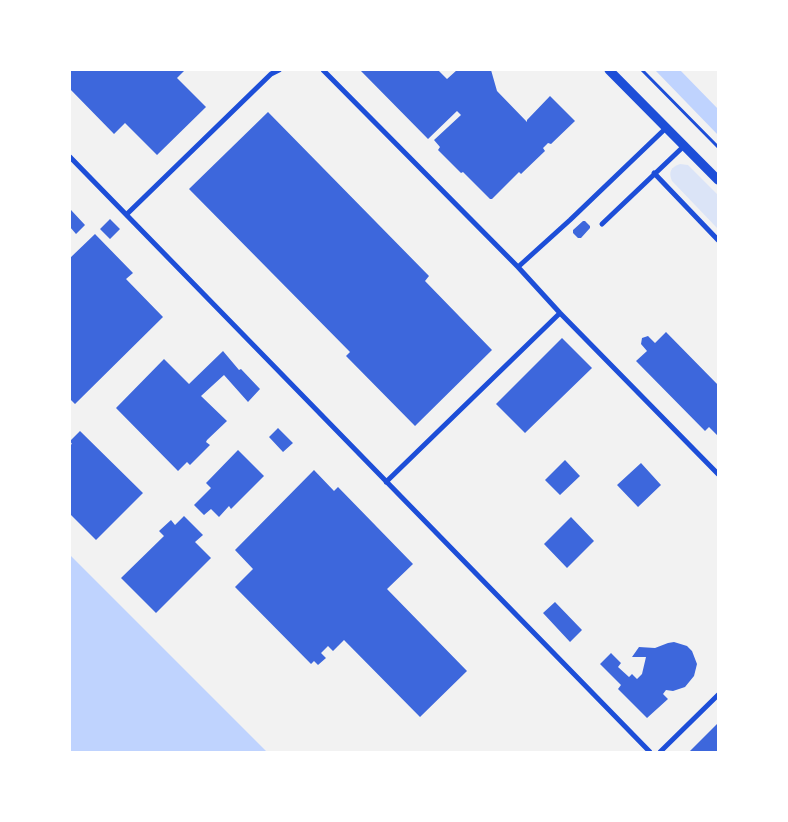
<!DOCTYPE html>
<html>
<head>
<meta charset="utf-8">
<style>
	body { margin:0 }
	#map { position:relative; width:788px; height:822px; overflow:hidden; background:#f2f2f2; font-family:"Times New Roman",serif }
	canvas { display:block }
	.frame { position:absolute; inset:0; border:71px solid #fff; pointer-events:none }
</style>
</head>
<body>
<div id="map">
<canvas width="788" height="822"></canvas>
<div class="frame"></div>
</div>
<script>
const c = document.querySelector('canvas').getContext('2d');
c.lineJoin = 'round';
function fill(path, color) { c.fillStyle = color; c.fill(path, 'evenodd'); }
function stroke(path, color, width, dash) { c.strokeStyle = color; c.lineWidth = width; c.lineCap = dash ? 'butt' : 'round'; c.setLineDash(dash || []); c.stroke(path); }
const green = new Path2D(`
	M680 164 688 165 718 195V229L672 181C668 172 671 167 680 164Z`);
const water = new Path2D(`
	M655 70H680L718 109V135Z
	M70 555 267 752H70Z`);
const building = new Path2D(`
	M70 70H185L177 78 206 107 157 155 125 123 114 134 70 89Z
	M360 70H438L447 79 457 70H491L497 91 527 122V120L550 96 575 121 551 144 548 143 543 148 545 151 521 174 519 172 492 199H490L463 172 461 173 438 150 440 147 434 140 461 115 457 111 428 139Z
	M268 112 429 276 425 281 492 350 415 426 346 356 350 352 189 189Z
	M71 210 85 225 76 234 70 227Z
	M110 219 120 229 110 239 100 229Z
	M583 221H585L590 226V228L581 238H578L573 233V230Z
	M95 234 133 273 126 279 163 317 75 404 70 399V258Z
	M666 332 718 385V436L709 427 705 431 636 361 647 351 641 344 642 338 648 336 655 343Z
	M562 338 592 368 525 433 496 404Z
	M223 351 239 370 241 369 260 389 248 402 224 375 201 396 227 421 207 440 206 442 210 445 190 465 187 462 178 471 116 408 164 359 189 384Z
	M278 428 293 443 283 452 269 437Z
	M80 431 143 493 96 540 70 514V445L72 444 70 441Z
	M238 450 264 476 231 509 229 506 219 517 211 509 204 515 194 505 211 488 206 483Z
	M565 460 580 476 560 495 545 480Z
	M641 463 661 485 638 507 617 485Z
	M314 470 334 491 338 487 413 564 387 589 467 671 420 717 344 640 333 651 328 646 321 653 326 658 318 665 314 661 311 664 235 587 253 569 235 550Z
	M184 516 203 535 195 542 211 558 156 613 121 578 164 536 159 531 171 520 175 525Z
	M571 517 594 541 567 568 544 544Z
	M555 602 582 630 570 642 543 613Z
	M674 642 687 646 692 651 697 664 694 676 685 687 673 691 666 690 663 694 668 699 647 718 618 689 621 685 600 664 611 653 621 663 618 667 629 677 632 674 637 679 642 674 646 657H632L639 647 655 648 668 643Z
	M718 723V752H689Z`);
const path = new Path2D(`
	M642 70 718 147`);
const minor = new Path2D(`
	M323 70 518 267 560 313 718 474
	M70 157 650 752
	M654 173 718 240
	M127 214 271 74 279 70
	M602 224 684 146
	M518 267 570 220 666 128
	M386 482 560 313
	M660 752 718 695`);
const tertiary = new Path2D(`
	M609 70 718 180`);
fill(green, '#dbe4f7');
fill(water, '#bfd3fe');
fill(building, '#3d67dc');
stroke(path, '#1d4ed8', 3);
stroke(minor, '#1d4ed8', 5);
stroke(tertiary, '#1d4ed8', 9);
</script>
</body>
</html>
